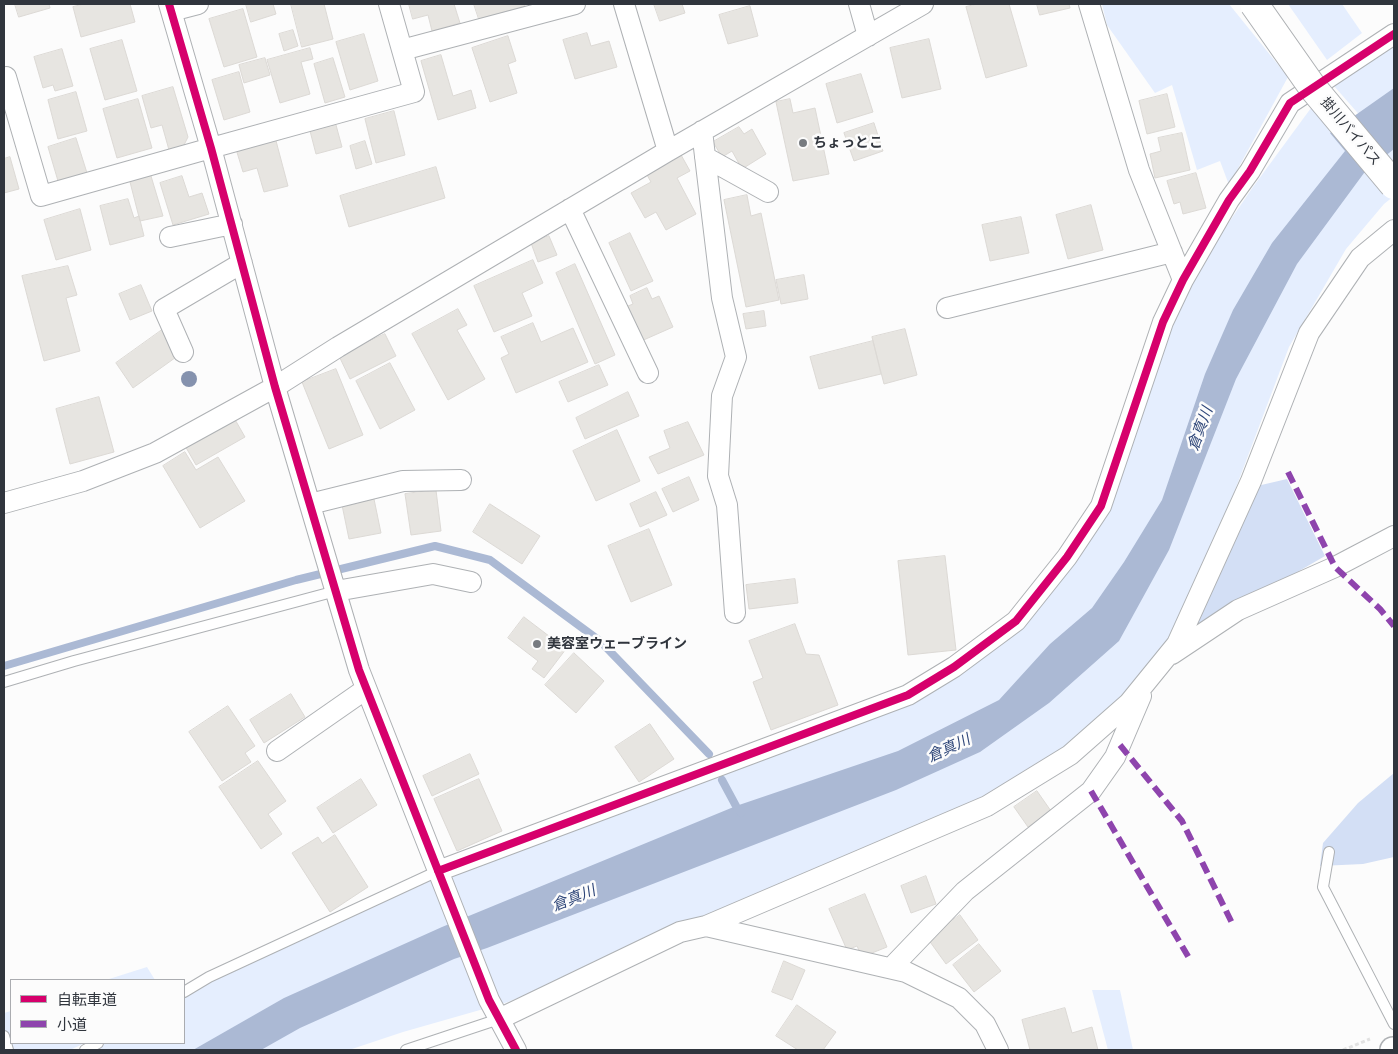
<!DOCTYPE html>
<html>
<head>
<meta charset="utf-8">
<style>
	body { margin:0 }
	#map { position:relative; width:1398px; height:1054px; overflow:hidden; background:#fcfcfc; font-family:"DejaVu Sans","Noto Sans JP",sans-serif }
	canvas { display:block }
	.frame { position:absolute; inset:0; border:5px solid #30353d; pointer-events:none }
	.legend { position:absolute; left:10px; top:979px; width:175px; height:65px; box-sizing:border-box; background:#fcfcfc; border:1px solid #aaacb0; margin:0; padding:6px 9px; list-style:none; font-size:15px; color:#30353d }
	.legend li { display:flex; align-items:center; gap:10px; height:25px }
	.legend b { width:25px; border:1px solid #aaacb0 }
</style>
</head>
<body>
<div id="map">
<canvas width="1398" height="1054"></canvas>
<div class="frame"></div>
<ul class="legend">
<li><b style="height:6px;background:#d6006c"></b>自転車道</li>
<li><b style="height:6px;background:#8e44ad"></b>小道</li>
</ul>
</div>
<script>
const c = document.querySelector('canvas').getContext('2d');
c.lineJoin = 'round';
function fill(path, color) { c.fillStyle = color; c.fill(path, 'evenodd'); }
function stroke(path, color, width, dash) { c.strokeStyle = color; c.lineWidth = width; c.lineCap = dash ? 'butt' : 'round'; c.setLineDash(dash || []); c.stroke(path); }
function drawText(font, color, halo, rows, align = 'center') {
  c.font = font + ' "DejaVu Sans","Noto Sans JP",sans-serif'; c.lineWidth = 5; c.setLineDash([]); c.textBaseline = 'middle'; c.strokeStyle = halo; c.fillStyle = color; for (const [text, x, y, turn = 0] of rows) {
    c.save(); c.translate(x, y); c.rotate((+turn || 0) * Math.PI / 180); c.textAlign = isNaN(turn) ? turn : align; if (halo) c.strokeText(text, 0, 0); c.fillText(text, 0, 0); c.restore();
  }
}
const green = new Path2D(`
	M1102 4H1229L1288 77 1229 185 1220 161 1197 170 1172 85 1155 93 1107 25Z
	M1288 4H1342L1362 33 1327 60Z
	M1394 42V90L1363 119 1334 86Z
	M1311 108 1391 151 1394 149V196L1384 204 1346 249 1289 347 1177 644 1089 738 950 822 508 1002 403 1032 349 1050H94L106 1043H184V995L459 863 908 695 998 644 1108 486 1195 272 1253 187Z
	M147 967 155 980H106Z
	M1092 990H1120L1133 1050H1108Z
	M11 1011V1043H85L70 1050H8L4 1036V1013Z`);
const forest = new Path2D(`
	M1287 479 1325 556 1192 633 1257 486Z
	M1394 773V857L1363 864 1320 866 1323 843 1358 803Z`);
const water = new Path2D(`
	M1394 88V149L1364 173 1297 264 1236 379 1169 550 1119 641 1049 703 980 752 896 790 487 948 454 959 300 1028 261 1050H193L284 998 442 927 736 806 898 751 999 700 1050 644 1092 608 1124 562 1162 500 1205 374 1233 310 1272 243 1345 151 1330 133Z`);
const stream = new Path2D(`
	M4 666 296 580 435 546 490 560 600 641 709 754
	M722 780 736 806 741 813`);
const building = new Path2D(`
	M15 4H49L50 8 19 17Z
	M84 4H130L135 22 81 37 73 7Z
	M246 4H273L276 14 251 22Z
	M291 4H324L333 39 302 47Z
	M409 4H454L460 23 432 31 428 15 413 19Z
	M474 4H524L525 6 479 19Z
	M654 4H682L685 13 660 21Z
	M977 4H1009L1027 66 986 78 966 7Z
	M1037 4H1069L1070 8 1040 15Z
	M750 6 758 36 728 44 719 15Z
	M243 9 257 57 224 67 209 19Z
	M293 30 298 46 284 51 279 34Z
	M587 33 591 46 609 41 617 67 575 79 563 40Z
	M364 34 378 81 350 90 336 42Z
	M508 36 516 61 508 64 517 93 490 102 472 48Z
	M929 39 941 89 902 98 890 48Z
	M122 40 137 91 105 100 90 49Z
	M310 48 313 59 301 62 310 94 280 103 267 60Z
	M62 49 73 86 55 91 53 85 43 88 34 57Z
	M441 55 453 96 471 90 476 108 438 120 421 61Z
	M265 58 270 75 244 83 239 65Z
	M333 58 345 97 325 103 314 64Z
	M239 72 250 112 224 120 212 80Z
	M861 74 873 112 837 123 826 84Z
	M173 87 188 137 184 145 169 150 162 125 151 128 142 96Z
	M76 92 87 131 58 139 48 100Z
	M1167 94 1175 127 1147 134 1139 101Z
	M138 99 152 148 117 158 103 109Z
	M790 99 793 113 815 108 829 174 793 181 776 102Z
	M394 111 405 155 376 163 365 119Z
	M874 123 883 151 854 161 844 133Z
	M336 125 342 147 316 154 310 131Z
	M739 127 744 134 752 129 766 154 742 169 732 151 722 157 713 142Z
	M1182 133 1190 170 1155 178 1150 154 1161 151 1158 138Z
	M275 137 288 186 264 192 257 168 243 172 236 149Z
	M76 138 87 173 58 181 48 147Z
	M365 141 372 164 356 169 350 146Z
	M680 153 690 171 677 178 696 214 666 230 656 212 645 218 631 193 651 182 647 175 665 165 663 163Z
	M10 157 19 189 4 193V159Z
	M436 167 445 198 349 227 340 196Z
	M1196 173 1206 208 1183 214 1180 202 1174 204 1167 181Z
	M151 176 163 216 140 221 130 182Z
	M182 176 189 197 202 193 209 214 173 225 160 183Z
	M747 195 751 216 761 213 779 300 746 307 724 200Z
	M128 199 134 218 139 216 144 236 110 245 100 206Z
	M1091 205 1103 250 1068 259 1056 215Z
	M80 209 91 250 56 260 44 220Z
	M1021 217 1029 253 990 261 982 225Z
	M630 233 653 281 631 291 609 243Z
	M549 236 557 255 538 262 531 243Z
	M533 260 543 283 522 293 532 316 494 332 474 286Z
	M575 264 615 355 595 364 556 273Z
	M68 266 77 295 66 298 80 351 44 361 22 276Z
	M804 275 808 299 781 304 776 280Z
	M141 285 152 311 130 320 119 294Z
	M647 288 652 299 659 296 673 327 639 342 623 308 633 304 630 296Z
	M458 309 467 325 457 330 485 379 448 400 412 334Z
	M764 311 766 326 746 329 743 314Z
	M533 323 541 342 573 328 588 362 516 393 501 358 509 354 501 337Z
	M905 329 917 375 884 384 872 337Z
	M162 330 179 355 133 388 116 363Z
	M385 334 396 356 350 379 339 356Z
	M873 341 881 374 819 389 810 357Z
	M390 363 415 410 380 429 356 381Z
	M599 365 608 385 568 402 559 382Z
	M336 369 363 435 329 449 302 382Z
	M628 392 639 416 585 439 576 418Z
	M99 397 114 452 70 464 56 409Z
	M233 416 245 437 196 465 184 444Z
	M688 422 704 455 658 474 649 457 670 448 664 431Z
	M617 430 640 481 596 501 573 451Z
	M185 452 196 470 218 457 245 501 200 528 163 466Z
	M689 477 699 500 673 512 662 489Z
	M436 490 441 531 411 535 405 494Z
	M656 492 667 515 640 527 630 504Z
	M374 499 381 533 349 539 342 505Z
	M490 504 540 536 522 564 473 532Z
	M649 529 672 585 631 602 608 546Z
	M945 556 956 650 908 655 898 561Z
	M795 579 798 603 749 609 746 585Z
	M524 617 566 649 544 678 532 669 538 661 508 638Z
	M795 624 806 654 819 655 838 705 771 730 753 682 763 678 749 641Z
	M574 653 604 681 576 713 545 685Z
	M291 694 305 717 264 743 250 720Z
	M228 706 255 746 245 753 251 762 222 781 189 732Z
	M650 724 674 759 639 782 615 747Z
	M470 754 479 774 432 796 423 776Z
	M258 761 286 801 268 814 282 834 261 849 219 787Z
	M361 779 377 805 333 833 317 808Z
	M479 779 502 831 457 851 434 799Z
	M1037 791 1051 811 1028 827 1014 807Z
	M335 835 368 887 330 912 292 853 318 837 322 843Z
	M926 876 936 904 911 913 901 886Z
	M865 894 887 947 862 957 857 946 847 950 829 909Z
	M960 915 978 940 946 964 928 939Z
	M979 944 1001 971 974 992 953 965Z
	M784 961 805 970 792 1000 772 992Z
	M797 1005 836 1032 823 1050H798L776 1036Z
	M1065 1008 1072 1033 1092 1027 1098 1050H1030L1022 1020Z`);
const path = new Path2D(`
	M1343 1050 1370 1039`);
const service = new Path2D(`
	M4 682 74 661 336 591
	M1329 852 1323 887 1394 1024
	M184 992 209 977 438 871
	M4 1036 8 1050
	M85 1050 98 1043
	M406 1050 499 1019`);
const minor = new Path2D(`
	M169 4 211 148 275 387 359 670 489 1000 516 1050
	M624 4 668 151
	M859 4 868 36
	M1089 4 1139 170 1183 280
	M171 11 198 4
	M402 50 575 4
	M6 77 41 196 211 148 414 92 389 4
	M702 131 722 298 736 357 722 396 718 476 727 505 735 613
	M705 157 768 192
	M570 209 648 373
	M170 237 232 224
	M947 308 1172 252
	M183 352 164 309 242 263
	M4 503 83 481 155 453 275 387 338 347 668 151 923 4
	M310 504 403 481 461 480
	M336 591 433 574 471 582
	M1172 654 1238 610 1335 567 1394 536
	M277 751 366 689
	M438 871 908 695 954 667 1016 621 1067 557 1101 506 1163 322 1183 280 1229 200 1250 171 1290 103 1394 34
	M706 926 987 806 1070 755 1129 703 1177 644 1251 481 1309 333 1360 258 1394 230
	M891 968 965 891 1091 791 1115 757 1141 696
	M499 1019 680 932 706 926 906 972 959 998 985 1024 998 1050`);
const tertiary = new Path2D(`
	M1393 1050H1394`);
const trunkBridge = new Path2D(`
	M1254 4 1313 88 1394 185`);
const quiet = new Path2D(`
	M1288 472 1335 567 1380 609 1394 626
	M1120 745 1182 821 1232 923
	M1091 791 1189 958`);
const cycleway = new Path2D(`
	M169 4 211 148 275 387 359 670 489 1000 516 1050
	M438 871 908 695 954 667 1016 621 1067 557 1101 506 1163 322 1183 280 1229 200 1250 171 1290 103 1394 34`);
const trees = [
	[189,379]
];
const markers = [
	[803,143,5,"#777b80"],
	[537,644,5,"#777b80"]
];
const streetNames = [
	["掛川バイパス",1350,132,50]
];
const poiNames = [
	["ちょっとこ",813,143],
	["美容室ウェーブライン",547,644]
];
const waterNames = [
	["倉真川",1201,429,-70],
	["倉真川",949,749,-25],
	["倉真川",574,899,-22]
];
fill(green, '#e5eefe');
fill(forest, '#d3dff5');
fill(water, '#abb9d4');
stroke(stream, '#abb9d4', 8);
fill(building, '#e7e5e1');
stroke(building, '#dcd9d5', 1);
stroke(service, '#aeb1b4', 12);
stroke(minor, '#aeb1b4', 22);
stroke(tertiary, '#aeb1b4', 28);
stroke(path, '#e2e2e2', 3, [4, 2.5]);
stroke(service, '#fff', 10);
stroke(minor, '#fff', 20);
stroke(tertiary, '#fff', 25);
stroke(trunkBridge, '#aeb1b4', 30, []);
stroke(trunkBridge, '#fff', 28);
stroke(quiet, '#8e44ad', 6, [12, 6]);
stroke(cycleway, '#d6006c', 8);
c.fillStyle = '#8592ae';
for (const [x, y] of trees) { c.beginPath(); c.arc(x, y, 8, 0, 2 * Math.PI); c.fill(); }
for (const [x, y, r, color] of markers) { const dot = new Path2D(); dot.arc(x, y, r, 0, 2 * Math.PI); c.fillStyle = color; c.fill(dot); stroke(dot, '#fcfcfc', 2); }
drawText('14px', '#30353d', '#fcfcfc', streetNames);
drawText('bold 14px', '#30353d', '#fcfcfc', poiNames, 'left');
drawText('italic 15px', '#2d4578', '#fcfcfc', waterNames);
</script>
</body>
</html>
